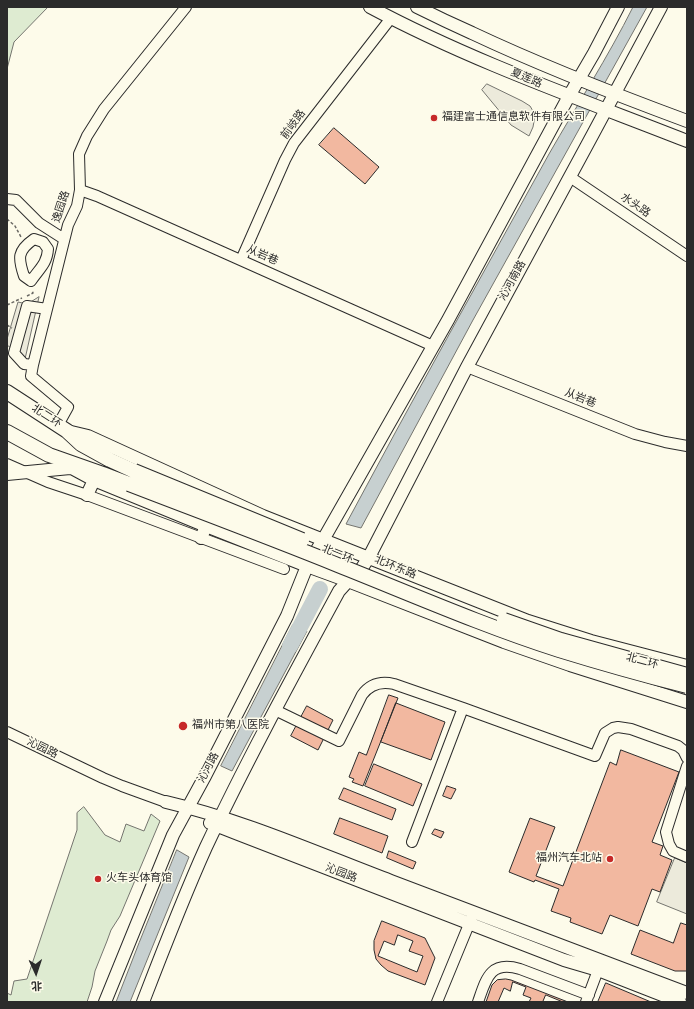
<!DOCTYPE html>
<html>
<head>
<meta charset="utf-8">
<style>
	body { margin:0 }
	#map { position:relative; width:694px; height:1009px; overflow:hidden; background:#fdfbea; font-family:Overpass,"Noto Sans SC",sans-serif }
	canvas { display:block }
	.frame { position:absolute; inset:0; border:8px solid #2b2b2b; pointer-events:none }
	.north { position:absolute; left:16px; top:953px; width:40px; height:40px; -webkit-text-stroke:3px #fdfbea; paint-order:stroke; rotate:177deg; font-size:11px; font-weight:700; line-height:16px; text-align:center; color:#2b2b2b }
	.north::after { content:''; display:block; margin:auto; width:14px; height:18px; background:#2b2b2b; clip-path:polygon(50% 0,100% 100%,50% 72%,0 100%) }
</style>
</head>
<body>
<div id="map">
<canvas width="694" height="1009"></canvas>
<div class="frame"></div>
<div class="north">北</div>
</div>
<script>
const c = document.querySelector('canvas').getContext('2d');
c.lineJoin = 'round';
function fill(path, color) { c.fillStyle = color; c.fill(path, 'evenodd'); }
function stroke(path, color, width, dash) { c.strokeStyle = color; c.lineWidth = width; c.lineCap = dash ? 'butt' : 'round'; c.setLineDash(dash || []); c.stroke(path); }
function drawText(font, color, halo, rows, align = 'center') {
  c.font = font + ' Overpass,"Noto Sans SC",sans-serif'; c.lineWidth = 3; c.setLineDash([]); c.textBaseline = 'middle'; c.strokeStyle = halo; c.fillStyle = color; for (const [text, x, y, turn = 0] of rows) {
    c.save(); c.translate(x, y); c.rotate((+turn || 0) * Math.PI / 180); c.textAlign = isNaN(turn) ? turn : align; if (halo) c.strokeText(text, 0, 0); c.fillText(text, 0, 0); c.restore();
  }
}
const green = new Path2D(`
	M7 7H48L14 42 7 69Z
	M84 807 105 835 120 842 126 824 144 831 151 814 160 821 120 916 111 930 107 941 95 971 92 987 87 1002H7V993L11 995 14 981 27 979 77 830V813Z`);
const parking = new Path2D(`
	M487 84 522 101 530 106 533 111 535 116 533 127 529 136 511 125 482 90Z
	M39 297 25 359 23 370 9 351 11 348 7 345V339L18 302 27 304Z
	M675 858 687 863V914L657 902Z`);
const water = new Path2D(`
	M633 7H647L473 320 361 528 346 524C412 400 481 277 549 154 577 105 608 57 633 7Z
	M293 625 307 631 232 771 221 766Z
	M177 850 189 857 130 1002H116L139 943Z`);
const river = new Path2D(`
	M290 646 320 589`);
const building = new Path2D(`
	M334 128 379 167 365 184 319 145Z
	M389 695 398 698 363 786 352 782 354 779 349 777 359 752 366 755Z
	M396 703 445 722 431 760 381 742Z
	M307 706 333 720 318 750 291 736Z
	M621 750 679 772 652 842 663 846 660 855 672 860 660 892 652 889 638 926 610 915 602 934 570 922 571 918 551 911 559 889 535 880 534 882 509 872 530 818 555 827 536 876 563 886 610 762 616 765Z
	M374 764 422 784 413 806 365 786Z
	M447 786 456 789 451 799 443 796Z
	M344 788 396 809 392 820 339 799Z
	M340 818 388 836 382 853 334 834Z
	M435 829 444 832 441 838 432 834Z
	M389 851 416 862 413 869 387 858Z
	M382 921 425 938 435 958 425 985 388 971 381 965 376 959 374 950V941Z
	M681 923 687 925V970L686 971H675L631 954 640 930 673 943Z
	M398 935 413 941 409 951 423 956 417 972 378 956 384 941 394 945Z
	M506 979 511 980 568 1002H486L492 985 497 980Z
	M513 982 526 987 523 995 531 998 529 1002H498L504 988 510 991Z
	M606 983 651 1002H598Z
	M546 995 563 1002H543Z`);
const path = new Path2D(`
	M7 219 15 226 21 237
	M27 296 33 293 32 290
	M7 305 22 298
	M7 325 12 328`);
const minor = new Path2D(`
	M570 177 687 256
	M80 190 97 196 433 346
	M7 199 16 200 39 223 64 239
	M34 239 43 242 48 249C47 264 39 269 31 281L24 276C18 258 17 251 34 239Z
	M241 260 285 160 294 143 391 18
	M33 365 24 364 14 353 27 306 47 309
	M467 367 635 434 665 442 687 446
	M58 425 68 407 31 376 33 365 68 225 77 206 80 190 79 154 87 136 104 109 186 7
	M7 464 48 482 87 495 284 569
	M275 710 339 741 362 695C370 684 381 681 394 684L463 708
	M7 732 103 778 122 786 166 802
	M687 766 666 832 669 844 673 851 687 857
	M412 842 463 708 595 756 605 733 613 728 618 727 631 729 678 746 683 750 687 758
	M437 1002 472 917
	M478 1002C486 979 490 960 520 969L589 995
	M586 1002 598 970`);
const major = new Path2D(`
	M370 7C471 61 580 99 687 141
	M417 7C435 16 454 25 472 33 542 66 614 94 687 121
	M67 431 88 436 263 516 528 621 591 641 687 666
	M68 466 94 480 206 526 307 566 348 581 504 642 570 665 687 702
	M7 474 70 468
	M87 495 94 480
	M201 538 206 526
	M166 802C243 820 317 853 391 881 489 919 588 956 687 993
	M210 823 238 834 564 960 598 970 680 1002
	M105 1002 173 835 204 778 287 616 307 566 323 540 448 320 569 96 594 53 618 7
	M143 1002C163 950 183 898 206 847 247 760 293 676 339 591L348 581 362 568 369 557 467 367 593 134 661 7`);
const highway = new Path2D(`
	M7 392 67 431 81 444 110 460 134 471
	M7 432 49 455 103 474 129 484`);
const highwayBridge = new Path2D(`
	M134 471 302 540
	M129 484C199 511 269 537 338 565 411 594 484 626 559 650 601 663 644 675 687 686
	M504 620 561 640 687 675`);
const markers = [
	[434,118,4,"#c62828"],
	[183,726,5,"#c62828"],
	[610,859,4,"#c62828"],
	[98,879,4,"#c62828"]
];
const streetNames = [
	["夏莲路",526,79,23],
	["前岐路",294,125,-54],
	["水头路",635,206,34],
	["逸园路",62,207,-72],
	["从岩巷",262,256,24],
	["沁河南路",513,281,-61],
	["从岩巷",580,399,22],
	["北二环",46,417,33],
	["北二环",337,555,22],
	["北环东路",395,568,22],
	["北二环",642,662,15],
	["沁园路",42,749,26],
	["沁河路",209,768,-62],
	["沁园路",341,874,21]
];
const poiNames = [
	["福建富士通信息软件有限公司",442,118],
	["福州市第八医院",192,726],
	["福州汽车北站",602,859,"right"],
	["火车头体育馆",106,879]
];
fill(green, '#deebd1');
stroke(green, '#74746e', 1);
fill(parking, '#eceadb');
stroke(parking, '#74746e', 1);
fill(water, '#c7d0d0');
stroke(water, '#74746e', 1);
stroke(river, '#c7d0d0', 16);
fill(building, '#f2b8a0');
stroke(building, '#2b2b2b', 1);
stroke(minor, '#2b2b2b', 12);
stroke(major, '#2b2b2b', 14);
stroke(highway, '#2b2b2b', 16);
stroke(path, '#6a6964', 1.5, [3, 2]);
stroke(minor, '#fdfbea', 10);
stroke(major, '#fdfbea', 12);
stroke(highway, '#fdfbea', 14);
stroke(highwayBridge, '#2b2b2b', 16, []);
stroke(highwayBridge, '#fdfbea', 14);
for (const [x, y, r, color] of markers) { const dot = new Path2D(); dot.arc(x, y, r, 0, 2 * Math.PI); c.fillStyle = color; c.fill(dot); stroke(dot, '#fdfbea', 1.5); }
drawText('11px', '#2b2b2b', '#fdfbea', streetNames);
drawText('11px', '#2b2b2b', '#fdfbea', poiNames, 'left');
</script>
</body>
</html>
